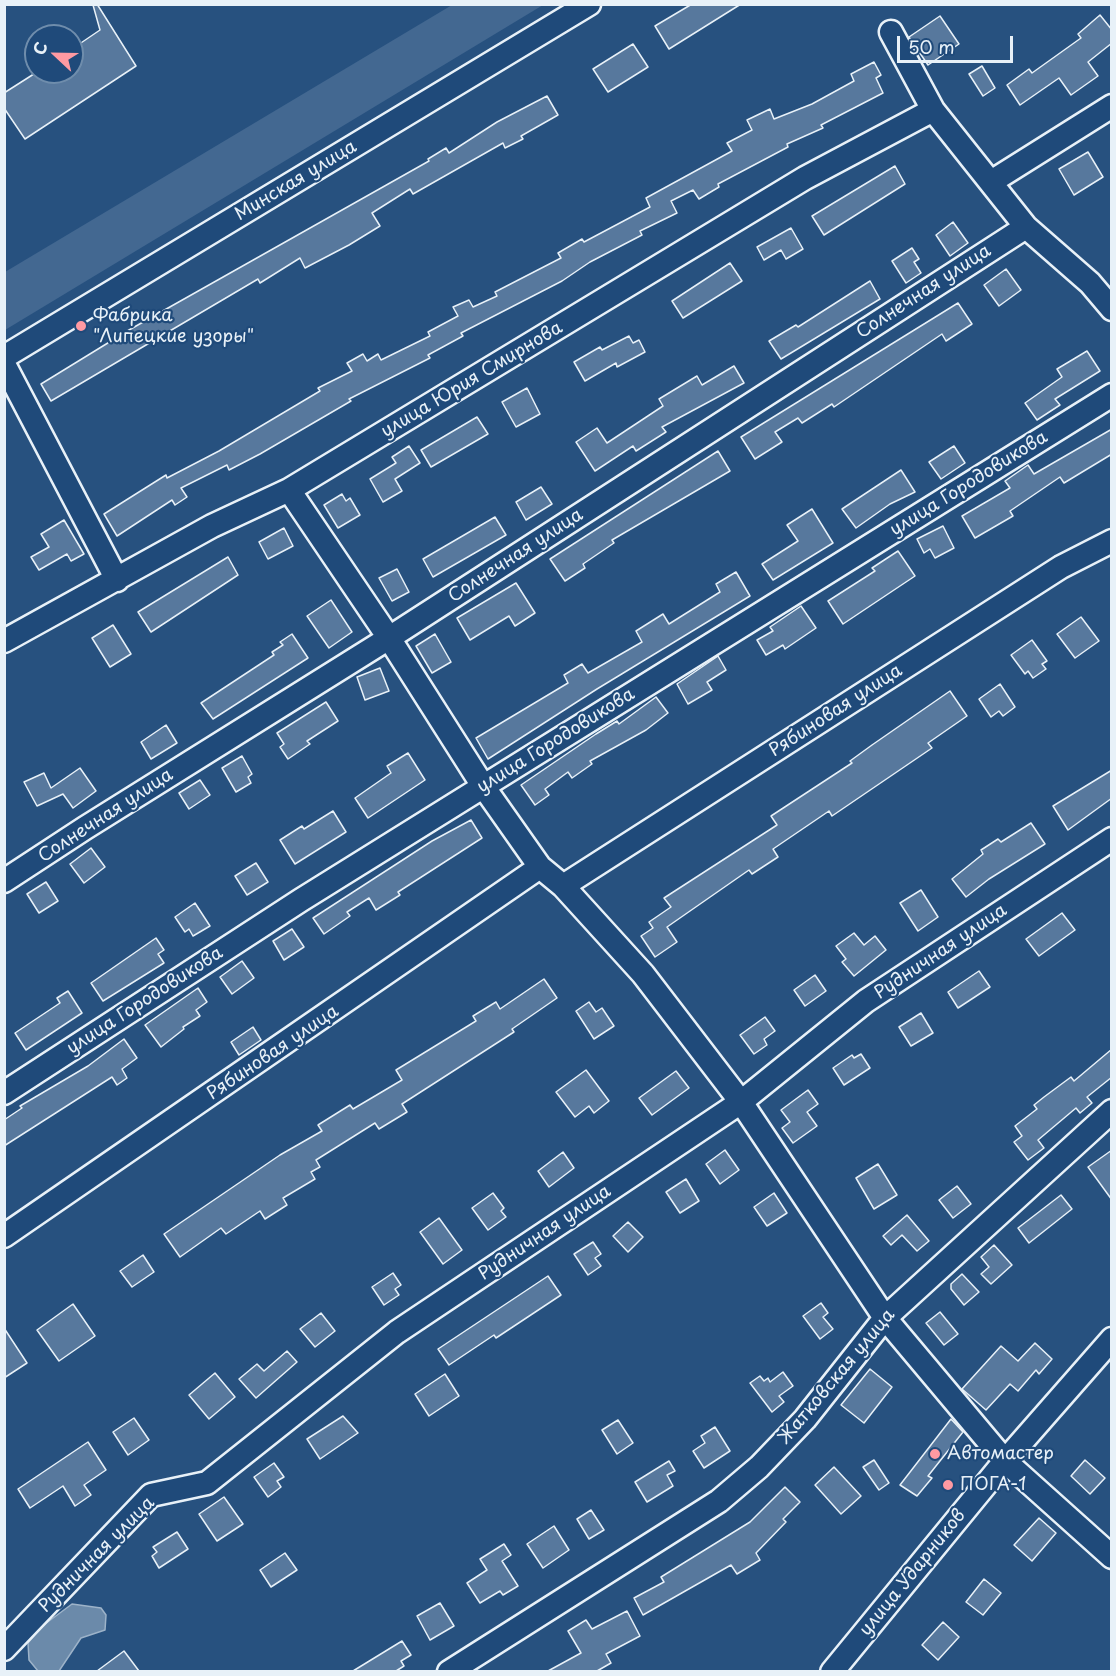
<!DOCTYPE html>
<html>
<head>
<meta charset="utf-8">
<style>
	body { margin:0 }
	#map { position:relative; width:1116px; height:1676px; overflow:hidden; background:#27517f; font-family:"Playpen Sans",sans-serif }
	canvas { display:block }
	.frame { position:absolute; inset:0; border:6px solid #e8f1f8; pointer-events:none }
	.north { position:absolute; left:24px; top:24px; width:60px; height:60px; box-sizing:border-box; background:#1f4a7a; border:2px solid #6f8dac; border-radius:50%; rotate:292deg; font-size:16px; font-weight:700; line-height:24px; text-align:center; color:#e8f1f8 }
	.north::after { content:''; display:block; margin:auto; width:21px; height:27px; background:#ff9aa2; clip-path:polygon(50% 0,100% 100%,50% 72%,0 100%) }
	.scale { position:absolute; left:897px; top:36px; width:116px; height:27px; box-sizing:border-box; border:3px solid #e8f1f8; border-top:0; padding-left:8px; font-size:18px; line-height:21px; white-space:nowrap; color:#e8f1f8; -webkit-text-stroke:4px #1f4a7a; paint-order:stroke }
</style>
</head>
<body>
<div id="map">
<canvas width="1116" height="1676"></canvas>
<div class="frame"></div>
<div class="north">С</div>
<div class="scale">50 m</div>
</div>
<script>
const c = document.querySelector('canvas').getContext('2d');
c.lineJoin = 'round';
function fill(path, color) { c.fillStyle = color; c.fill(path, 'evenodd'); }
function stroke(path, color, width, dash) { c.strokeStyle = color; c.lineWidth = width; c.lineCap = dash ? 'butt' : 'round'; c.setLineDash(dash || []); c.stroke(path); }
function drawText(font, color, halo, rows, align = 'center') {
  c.font = font + ' "Playpen Sans",sans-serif'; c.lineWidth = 4.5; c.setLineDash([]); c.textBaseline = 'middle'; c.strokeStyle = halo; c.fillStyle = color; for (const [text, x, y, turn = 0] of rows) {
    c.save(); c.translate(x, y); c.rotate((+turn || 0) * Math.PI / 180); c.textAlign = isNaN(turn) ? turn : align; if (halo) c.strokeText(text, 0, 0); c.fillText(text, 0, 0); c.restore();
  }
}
const green = new Path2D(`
	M452 5H543L5 330V272Z`);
const water = new Path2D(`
	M72 1604 101 1608 106 1615 105 1630 81 1638 59 1671H38L29 1660 28 1643 41 1627Z`);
const building = new Path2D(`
	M97 4 136 66 25 139 4 108V93L37 72H72V49L100 30 93 5Z
	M692 4H741L669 49 655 26Z
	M1100 15 1112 30V43L1088 62 1098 76 1071 95 1059 78 1020 105 1007 85 1029 69 1032 73 1081 38 1078 34Z
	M940 16 959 44 928 65 909 37Z
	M633 44 648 67 608 92 593 69Z
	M874 62 881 75 876 78 883 93 821 125 823 128 787 144 788 147 718 184 719 187 699 199 693 190 671 201 677 213 640 231 642 235 590 262 562 281 461 333 463 336 428 355 430 358 349 399 351 401 260 454 229 470 227 465 181 488 187 497 175 505 172 500 117 536 104 514 166 475 167 478 219 451 320 391 318 388 352 371 347 363 363 354 367 361 378 354 381 360 430 336 428 332 458 316 453 307 469 300 473 307 497 296 495 292 561 258 558 253 582 239 584 242 650 207 646 198 732 151 727 143 752 130 747 120 770 109 774 119 812 104 854 81 851 74Z
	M982 66 995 88 983 96 969 74Z
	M547 96 558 115 521 136 523 139 505 148 503 143 413 194 410 189 372 213 380 226 349 245 305 268 300 258 260 283 258 279 51 401 41 384 129 330 429 161 428 159 446 148 449 153 497 122Z
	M1088 152 1103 177 1074 195 1059 169Z
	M895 166 905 184 824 235 812 216Z
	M953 222 968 243 950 256 936 235Z
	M791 228 803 249 786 259 781 250 764 260 757 247Z
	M912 248 919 259 914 262 921 273 906 283 892 261Z
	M730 263 742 281 683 318 672 301Z
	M1006 269 1021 290 999 306 984 285Z
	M870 281 880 299 781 359 769 341 796 325 798 327Z
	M958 303 972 324 946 341 942 334 834 407 832 404 802 423 798 418 775 432 782 442 755 459 741 437Z
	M629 336 633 343 639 340 645 352 617 367 616 363 585 381 574 362 600 347 602 350Z
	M1087 351 1100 371 1055 399 1060 405 1037 420 1025 403 1062 377 1057 369Z
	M734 366 744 383 662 427 666 432 636 451 633 446 595 471 576 442 597 428 607 443 663 406 659 399 697 376 702 385Z
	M527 388 540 414 516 427 502 402Z
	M477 417 488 434 431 467 421 450Z
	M1112 429V454L1064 483 1060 477 1010 511 1013 516 975 538 962 516 1010 488 1005 481 1028 465 1034 474Z
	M409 446 420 463 395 479 402 491 383 502 370 479 396 463 392 457Z
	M954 446 965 463 941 479 929 462Z
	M718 451 730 471 612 540 614 543 583 564 585 568 565 581 550 559Z
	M901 470 915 492 890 504 856 528 842 509Z
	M541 487 552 504 526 520 516 502Z
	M342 494 346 501 350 498 360 515 338 528 324 505Z
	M812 509 833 543 773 580 762 564 798 541 787 525Z
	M495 517 506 535 433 577 423 559Z
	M64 520 84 554 71 561 67 554 39 570 31 557 49 547 41 534Z
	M943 526 954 548 935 558 930 549 924 553 917 539Z
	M284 528 293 546 268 559 259 542Z
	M898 551 915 576 843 624 828 601 875 571 872 568Z
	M228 557 238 575 151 632 138 612Z
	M397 569 409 592 392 601 379 578Z
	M736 572 750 596 597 689 488 759 476 738 568 683 564 675 582 664 588 673 642 642 636 631 663 614 669 624 720 592 716 584Z
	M516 583 535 613 515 626 509 616 470 640 457 618Z
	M331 600 352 632 329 648 307 616Z
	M801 606 816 628 785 649 783 645 766 655 757 640 773 631 770 627Z
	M1081 617 1099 641 1075 658 1057 634Z
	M113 625 131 654 110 667 92 638Z
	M292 634 308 658 213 719 201 703 274 655 272 652 283 645 280 642Z
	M435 634 451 662 432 673 416 646Z
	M1032 640 1047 661 1042 664 1046 669 1033 678 1028 671 1025 674 1011 655Z
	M718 656 726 670 707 682 712 690 688 704 677 684Z
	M380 668 389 691 365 700 357 677Z
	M1000 684 1015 707 1003 716 999 711 991 717 979 699Z
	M950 691 967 716 928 743 932 748 832 816 829 811 773 849 778 857 752 874 749 870 667 927 677 942 655 957 641 936 653 928 649 922 671 907 664 898 777 825 771 816 852 763 850 761 872 745Z
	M656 697 668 713 646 730 590 761 592 764 572 778 568 772 545 789 549 795 535 805 521 785 596 734 617 721 619 724Z
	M326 702 338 721 307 741 310 744 288 759 280 747 284 744 277 733Z
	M166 725 177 743 151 759 141 742Z
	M408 753 425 780 368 818 355 798 391 773 387 766Z
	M242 756 252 774 248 777 251 783 236 792 222 768Z
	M80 768 96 791 73 808 63 794 37 806 24 782 44 773 51 788Z
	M1112 770V798L1068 830 1053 806Z
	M200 780 210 795 189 809 179 793Z
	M333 811 346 832 295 864 280 840 302 826 304 829Z
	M471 820 482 838 398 892 400 895 376 910 369 898 347 912 350 916 324 934 313 918 432 841Z
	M1031 823 1045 844 989 879 966 897 952 879 983 854 981 850 998 839 1001 842Z
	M91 848 105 867 84 883 70 864Z
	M256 863 268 882 247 895 235 876Z
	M46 882 58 901 39 913 27 894Z
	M921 890 938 917 918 931 900 903Z
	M195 903 210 926 193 936 189 929 185 932 175 917Z
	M1062 913 1075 930 1039 956 1026 939Z
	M292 929 304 947 284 960 273 941Z
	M854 933 864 945 875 936 886 950 854 976 842 962 846 959 836 946Z
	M156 938 164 950 158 954 164 963 103 1001 91 983Z
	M242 961 254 978 232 994 220 977Z
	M979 971 990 987 958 1008 948 992Z
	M815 975 826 991 805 1006 794 990Z
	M544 979 557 998 512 1029 514 1032 402 1104 407 1112 379 1129 375 1123 316 1160 320 1167 311 1172 315 1179 283 1198 287 1205 265 1219 260 1211 226 1234 221 1228 180 1257 164 1234 280 1155 322 1131 318 1125 350 1105 353 1109 402 1080 396 1070 476 1021 473 1016 496 1002 500 1009Z
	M198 988 207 1002 196 1010 200 1016 183 1027 184 1029 161 1047 145 1025Z
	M68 991 82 1013 26 1050 15 1033 60 1003 57 998Z
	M589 1002 596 1012 602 1008 614 1026 594 1039 576 1011Z
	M921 1013 933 1033 911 1046 899 1027Z
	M765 1017 775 1031 764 1039 767 1045 754 1054 740 1035Z
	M253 1027 261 1040 239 1055 231 1042Z
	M124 1039 137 1058 122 1069 127 1078 117 1085 112 1077 4 1146V1120L22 1108 20 1106 88 1066Z
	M1112 1049V1077L1087 1097 1092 1103 1080 1113 1076 1108 1038 1140 1044 1148 1028 1160 1014 1142 1022 1136 1015 1126 1037 1109 1034 1105 1044 1097 1071 1077 1074 1081Z
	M861 1054 870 1068 844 1085 833 1068 852 1055 854 1058Z
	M586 1070 609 1101 594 1113 589 1106 575 1117 556 1092Z
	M676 1071 689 1088 652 1115 639 1098Z
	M808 1090 818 1104 807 1112 817 1126 793 1143 782 1128 790 1122 781 1110Z
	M725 1150 739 1170 720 1184 706 1164Z
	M1112 1150V1200L1088 1167Z
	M563 1152 574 1168 549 1187 538 1171Z
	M878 1164 897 1195 874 1209 856 1178Z
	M686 1179 699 1201 680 1213 666 1192Z
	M957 1186 971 1204 953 1218 939 1200Z
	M493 1193 504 1208 501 1211 506 1217 488 1230 472 1208Z
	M774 1193 787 1213 767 1226 754 1207Z
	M1061 1195 1072 1209 1029 1243 1018 1228Z
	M907 1215 929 1241 917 1251 902 1235 891 1245 883 1236Z
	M439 1218 462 1250 443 1264 420 1232Z
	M628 1222 643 1237 628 1252 613 1236Z
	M593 1242 601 1254 595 1258 601 1266 588 1275 574 1254Z
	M994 1245 1012 1265 991 1284 981 1274 989 1267 981 1257Z
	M143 1255 154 1272 132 1287 120 1271Z
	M393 1273 401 1285 395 1289 399 1295 384 1305 372 1287Z
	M962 1274 979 1292 964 1305 951 1289V1284Z
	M548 1276 561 1295 496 1338 494 1335 449 1365 438 1349Z
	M821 1303 828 1313 823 1317 833 1329 820 1339 803 1316Z
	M73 1304 95 1336 59 1361 37 1330Z
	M940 1312 958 1334 944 1345 926 1323Z
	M321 1313 335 1331 315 1347 300 1329Z
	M4 1328 27 1363 4 1378Z
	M1035 1343 1052 1359 1039 1374 1036 1370 1018 1391 1010 1384 986 1410 962 1389 1001 1346 1018 1361Z
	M287 1351 297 1362 256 1398 239 1379 257 1364 264 1371Z
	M870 1369 892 1387 864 1423 841 1405Z
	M783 1372 793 1386 779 1396 784 1402 772 1412 750 1383 760 1376 764 1381 768 1378 770 1382Z
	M215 1373 235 1397 209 1419 189 1395Z
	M445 1374 459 1396 429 1416 415 1394Z
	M343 1416 358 1433 320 1459 307 1439Z
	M134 1418 149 1440 128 1455 113 1432Z
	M951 1419 963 1432 928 1476 932 1478 917 1496 900 1485Z
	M618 1420 633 1443 617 1454 602 1430Z
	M715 1427 730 1451 704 1468 693 1451 705 1443 701 1436Z
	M88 1442 106 1470 84 1485 91 1495 75 1506 63 1486 30 1508 18 1489Z
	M874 1460 889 1483 879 1490 863 1467Z
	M1085 1460 1105 1478 1090 1494 1071 1476Z
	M669 1461 675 1471 667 1475 673 1486 647 1502 635 1482Z
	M274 1463 284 1477 277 1481 281 1487 268 1497 254 1477Z
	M834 1467 861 1496 841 1514 815 1485Z
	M785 1487 800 1502 783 1519 786 1522 756 1553 760 1560 737 1574 731 1565 643 1615 634 1598 664 1582 661 1577 750 1522Z
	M224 1497 243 1524 217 1541 199 1514Z
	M591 1510 604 1530 589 1539 577 1519Z
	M1039 1518 1056 1533 1032 1561 1014 1545Z
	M554 1526 569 1550 543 1568 527 1544Z
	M177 1532 188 1549 159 1568 152 1556 157 1552 153 1547Z
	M504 1544 511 1555 502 1561 518 1586 503 1595 500 1591 480 1603 467 1583 487 1570 480 1559Z
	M285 1553 297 1570 271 1587 260 1570Z
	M984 1579 1001 1593 983 1615 966 1602Z
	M440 1603 454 1626 430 1640 417 1616Z
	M627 1611 640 1636 606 1654 611 1663 597 1671H548L581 1653 568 1631 586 1620 592 1629Z
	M943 1622 959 1637 938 1660 922 1645Z
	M402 1641 411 1655 401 1661 404 1666 396 1671H353Z
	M124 1651 139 1671H97Z`);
const minor = new Path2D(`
	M891 32 933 110 1026 227 1090 283 1112 309
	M991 182 1112 106
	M4 357 589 4
	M4 364 117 580
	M289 490 389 638 483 786 540 867 563 886 643 974 741 1102 885 1318 1005 1461 1112 1557
	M4 641 212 526 289 490 805 178 933 110
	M4 881 85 828 389 638 1026 227
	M563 886 1061 567 1112 541
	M4 1093 301 900 1112 395
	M4 1236 540 867
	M4 1649 151 1495 207 1483 397 1332 741 1102 866 1001 1112 839
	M449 1672 719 1501 759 1467 805 1419 885 1318 1112 1111
	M832 1672 1005 1461 1112 1339`);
const markers = [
	[81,326,6,"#ff9aa2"],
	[935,1454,6,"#ff9aa2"],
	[948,1485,6,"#ff9aa2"]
];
const streetNames = [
	["Минская улица",296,181,-31],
	["Солнечная улица",924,292,-33],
	["улица Юрия Смирнова",472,380,-31],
	["улица Городовикова",969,484,-32],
	["Солнечная улица",516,556,-33],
	["Рябиновая улица",836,711,-33],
	["улица Городовикова",556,741,-32],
	["Солнечная улица",106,816,-33],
	["Рудничная улица",941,952,-34],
	["улица Городовикова",145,1001,-33],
	["Рябиновая улица",273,1053,-34],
	["Рудничная улица",545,1233,-34],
	["Жатковская улица",837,1377,-50],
	["Рудничная улица",97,1555,-45],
	["улица Ударников",913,1573,-51]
];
const poiNames = [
	["Фабрика",93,316],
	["\"Липецкие узоры\"",93,337],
	["Автомастер",947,1454],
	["ПОГА-1",960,1485]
];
fill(green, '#436891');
fill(water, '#6b8aaa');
stroke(water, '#9db3c9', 1.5);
fill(building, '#57789d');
stroke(building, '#e8f1f8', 1.5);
stroke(minor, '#e8f1f8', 27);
stroke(minor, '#1f4a7a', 22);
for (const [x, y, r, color] of markers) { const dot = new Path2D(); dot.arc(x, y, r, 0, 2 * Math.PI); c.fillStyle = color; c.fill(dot); stroke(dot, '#1f4a7a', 2); }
drawText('18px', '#e8f1f8', '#1f4a7a', streetNames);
drawText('18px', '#e8f1f8', '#1f4a7a', poiNames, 'left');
</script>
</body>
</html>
